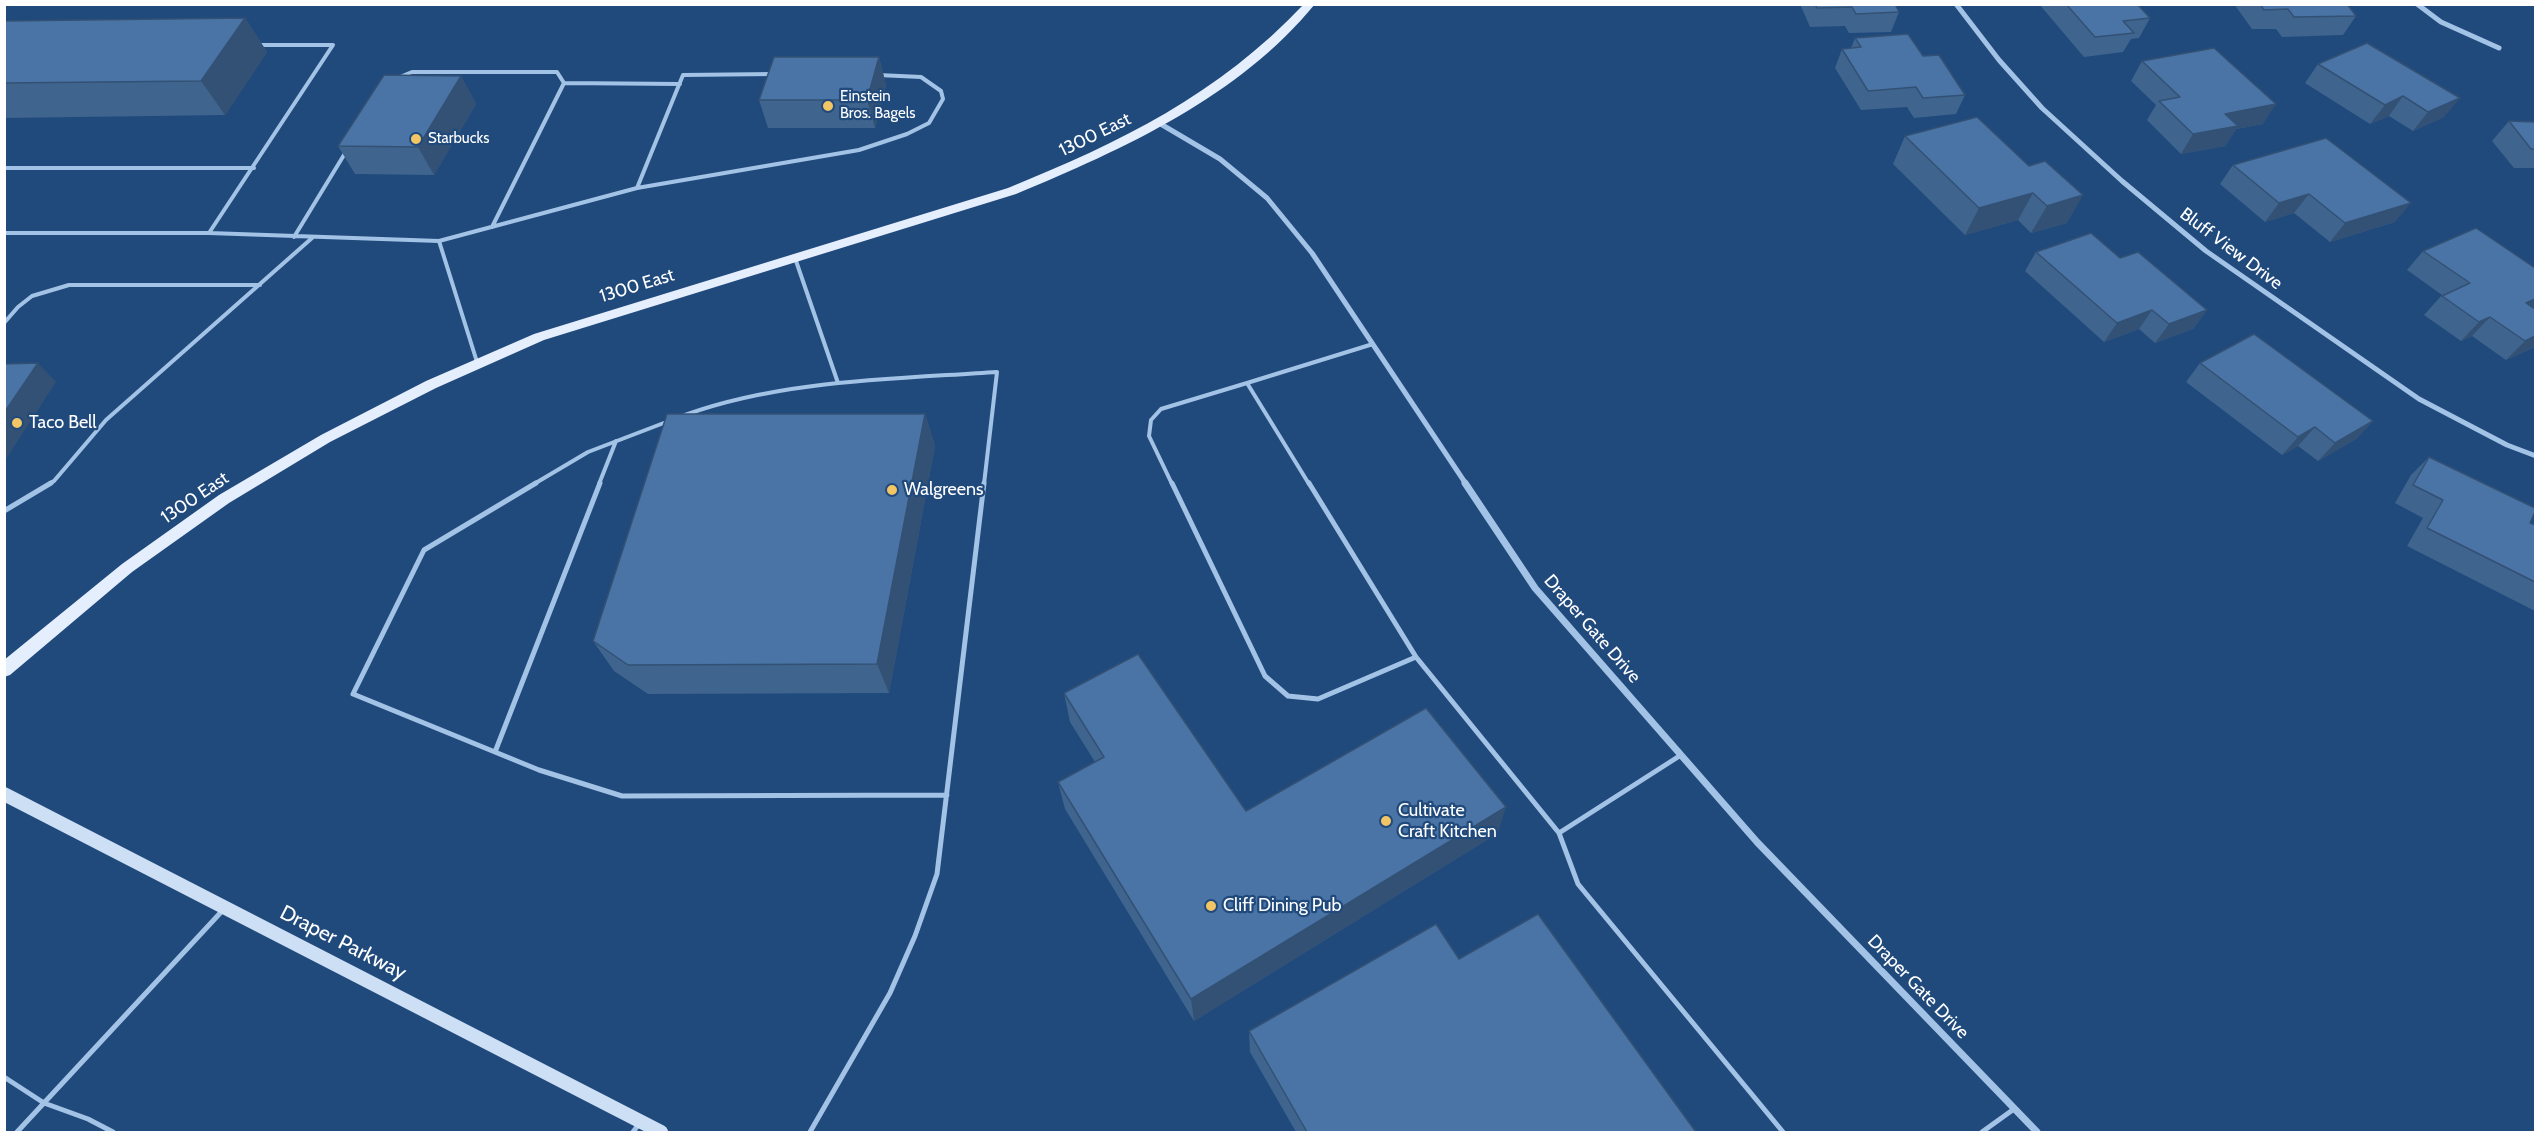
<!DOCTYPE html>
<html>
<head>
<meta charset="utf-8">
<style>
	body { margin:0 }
	#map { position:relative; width:2540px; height:1137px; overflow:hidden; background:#214a7c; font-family:Cabin,sans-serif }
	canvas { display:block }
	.frame { position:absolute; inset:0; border:6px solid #fff; pointer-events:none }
</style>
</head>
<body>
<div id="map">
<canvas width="2540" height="1137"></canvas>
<div class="frame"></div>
</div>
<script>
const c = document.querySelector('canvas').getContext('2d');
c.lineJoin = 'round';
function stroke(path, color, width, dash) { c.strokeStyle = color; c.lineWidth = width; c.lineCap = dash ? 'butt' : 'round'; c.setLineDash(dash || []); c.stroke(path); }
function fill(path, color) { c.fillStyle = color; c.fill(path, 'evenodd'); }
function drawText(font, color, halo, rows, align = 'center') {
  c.font = font + ' Cabin,sans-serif'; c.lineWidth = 4.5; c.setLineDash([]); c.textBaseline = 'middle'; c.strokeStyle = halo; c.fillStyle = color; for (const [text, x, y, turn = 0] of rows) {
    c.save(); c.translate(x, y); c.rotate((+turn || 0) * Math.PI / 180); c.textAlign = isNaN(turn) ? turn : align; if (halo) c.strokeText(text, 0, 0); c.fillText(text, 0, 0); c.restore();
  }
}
const serviceFar1 = new Path2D(`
	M258 45H333
	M400 77 412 72H557L564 83
	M564 83 680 84
	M4 168H254
	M637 188 683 75 774 74
	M492 227 564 83
	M4 233H209L439 241 637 188 859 150 907 134 929 123 943 99 941 91 921 77 878 75
	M209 233 333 45
	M294 237 347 150
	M439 241 477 362
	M795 258 838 383
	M4 323 18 307 32 296 69 285H260
	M685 415C781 380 896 379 997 372L984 484
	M49 484 54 481 106 420 312 238
	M534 484 588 452 669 421
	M599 484 616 441
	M1172 484 1149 436 1151 420 1161 409 1247 383
	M1309 484 1247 383 1373 344`);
const service = new Path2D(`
	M536 483 424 550 353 694 539 770 622 796 947 795
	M1172 483 1265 676 1288 696 1318 699 1416 657
	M1309 483 1416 657 1559 833 1681 755
	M4 511 51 483
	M495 752 600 483
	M1559 833 1578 884 1783 1132
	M4 1077 44 1103 88 1119 113 1132
	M17 1132 223 910
	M633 1132 639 1124
	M810 1132 890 993 915 936 937 874 984 483
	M1982 1132 2014 1109`);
const minorFar1 = new Path2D(`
	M1956 4 1999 60 2042 108 2122 181 2206 251 2419 399 2507 445 2536 456
	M2417 4 2441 22 2499 48
	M1159 123 1220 159 1267 198 1312 253 1466 484`);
const minor = new Path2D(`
	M1465 483 1535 588 1757 842 2037 1132`);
const secondary = new Path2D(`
	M4 794 661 1132`);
const primary = new Path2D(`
	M1304 4H1315C1239 97 1124 149 1016 194L544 340 436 388 330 442 229 503 132 572 10 675 4 677V660L122 564 219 495 321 435 426 381 534 334 1008 188C1121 142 1218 95 1304 4Z`);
const wall = new Path2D(`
	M1800 4H1895L1899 12 1891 32 1849 33 1845 26 1810 27Z
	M2039 4H2137L2150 18 2139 38 2131 39 2123 52 2084 57Z
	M2234 4H2347L2356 16 2343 35 2282 37 2276 29H2252Z
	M245 18 267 52 225 115 4 118V21Z
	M1855 38 1923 56 1965 95 1956 114 1914 118 1907 107 1861 110 1835 68 1842 49 1851 48Z
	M2367 43 2444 117 2413 131 2389 116 2370 124 2305 83 2318 64Z
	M879 57 886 85 875 128H768L759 100Z
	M2142 61 2263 124 2236 129 2225 146 2181 154 2147 120 2156 105 2131 81Z
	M461 76 476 104 434 175 355 174 338 146Z
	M1977 117 2067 223 2031 233 2018 220 1965 235 1893 164 1905 136Z
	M2509 121 2535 122V168H2514L2492 141Z
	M2233 165 2395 222 2330 242 2294 213 2265 222 2220 184Z
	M2476 228 2535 347 2506 360 2472 336 2461 341 2424 315 2442 295 2407 270 2423 251Z
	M2036 252 2120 258 2207 310 2193 329 2155 343 2139 329 2104 342 2025 271Z
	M2200 363 2373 421 2356 439 2318 461 2298 446 2282 455 2186 382Z
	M925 414 935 446 889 693 648 694 614 671 593 641Z
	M2429 457 2535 525V611L2407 546 2423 518 2395 503 2411 475Z
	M1064 693 1246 811 1498 833 1194 1021 1065 809 1058 782 1095 762 1070 722Z
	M1459 959 1696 1132H1296L1250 1052 1249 1031Z`);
const shadedWall = new Path2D(`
	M245 18 267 52 225 115 201 81Z
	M879 57 886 85 875 128 867 100Z
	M461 76 476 104 434 175 418 147Z
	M2403 96 2389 116 2370 124 2385 105Z
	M2460 98 2444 117 2413 131 2428 112Z
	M2276 104 2263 124 2236 129 2225 146 2181 154 2193 134 2225 114Z
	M2033 193 2018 220 1965 235 1979 208Z
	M2309 194 2294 213 2265 222 2279 203Z
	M2083 195 2067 223 2031 233 2047 206Z
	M2411 203 2395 222 2330 242 2345 223Z
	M2535 299V309L2526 303Z
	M2152 310 2139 329 2104 342 2117 323Z
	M2207 310 2193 329 2155 343 2169 324Z
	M2490 317 2472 336 2461 341 2479 322Z
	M2535 336V347L2506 360 2525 341Z
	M38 363 56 382 4 462V413Z
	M925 414 935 446 889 693 877 664Z
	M2373 421 2356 439 2318 461 2335 443Z
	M2315 427 2298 446 2282 455 2298 437Z
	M1506 807 1498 833 1194 1021 1191 999Z`);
const building = new Path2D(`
	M1815 4H1895L1899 12 1856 14 1852 7 1817 8Z
	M2066 4H2137L2150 18 2123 21 2134 33 2095 37Z
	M2260 4H2347L2356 16 2294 17 2288 9 2264 10Z
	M245 18 201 81 4 83V21Z
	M1908 34 1923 56 1939 55 1965 95 1923 98 1916 87 1868 91 1842 49 1861 47 1855 38Z
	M2367 43 2460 98 2428 112 2403 96 2385 105 2318 64Z
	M2214 48 2276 104 2225 114 2238 126 2193 134 2159 101 2180 97 2142 61Z
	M774 57H879L867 100H759Z
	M384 75 461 76 418 147 338 146Z
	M1977 117 2029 166 2045 161 2083 195 2047 206 2033 193 1979 208 1905 136Z
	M2509 121 2535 122V149H2531Z
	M2326 138 2411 203 2345 223 2309 194 2279 203 2233 165Z
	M2476 228 2535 268V299L2526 303 2535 309V336L2525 341 2490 317 2479 322 2442 296 2470 283 2423 251Z
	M2091 233 2120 258 2138 252 2207 310 2169 324 2152 310 2117 323 2036 252Z
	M2254 334 2373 421 2335 443 2315 427 2298 437 2200 363Z
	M38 363 4 413V364Z
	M667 414H925L877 664 628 665 593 641Z
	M2429 457 2535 508V512L2530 523 2535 525V582L2427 528 2443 500 2413 485Z
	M1138 654 1246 811 1426 708 1506 807 1191 999 1058 782 1104 757 1064 693Z
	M1538 914 1696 1132H1307L1249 1031 1436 924 1459 959Z`);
const markers = [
	[828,106,6,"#f3c665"],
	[416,139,6,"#f3c665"],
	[17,423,6,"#f3c665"],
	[892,490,6,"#f3c665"],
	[1386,821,6,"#f3c665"],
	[1211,906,6,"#f3c665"]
];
const farPoinames = [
	["Einstein",840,97],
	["Bros. Bagels",840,114],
	["Starbucks",428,139]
];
const streetNames = [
	["1300 East",1095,135,-26],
	["Bluff View Drive",2231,249,37],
	["1300 East",637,286,-17],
	["1300 East",195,498,-34],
	["Draper Gate Drive",1592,629,49],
	["Draper Gate Drive",1918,987,46]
];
const poiNames = [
	["Taco Bell",29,423],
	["Walgreens",904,490],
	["Cultivate",1398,811],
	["Craft Kitchen",1398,832],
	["Cliff Dining Pub",1223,906]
];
const nearStreetnames = [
	["Draper Parkway",343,943,27]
];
stroke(serviceFar1, '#a3c3e6', 4);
stroke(service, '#a3c3e6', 5);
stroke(minorFar1, '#a3c3e6', 5);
stroke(minor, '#a3c3e6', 7);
stroke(secondary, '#cddff5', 14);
fill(primary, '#e4eefd');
fill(wall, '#3f648e');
fill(shadedWall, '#335174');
fill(building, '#4974a5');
stroke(building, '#335174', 1.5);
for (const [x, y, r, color] of markers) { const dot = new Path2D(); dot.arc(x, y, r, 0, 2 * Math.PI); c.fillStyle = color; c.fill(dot); stroke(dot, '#214a7c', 2); }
drawText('15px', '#fff', '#214a7c', farPoinames, 'left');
drawText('18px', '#fff', '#214a7c', streetNames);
drawText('18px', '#fff', '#214a7c', poiNames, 'left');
drawText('21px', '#fff', '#214a7c', nearStreetnames);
</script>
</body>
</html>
